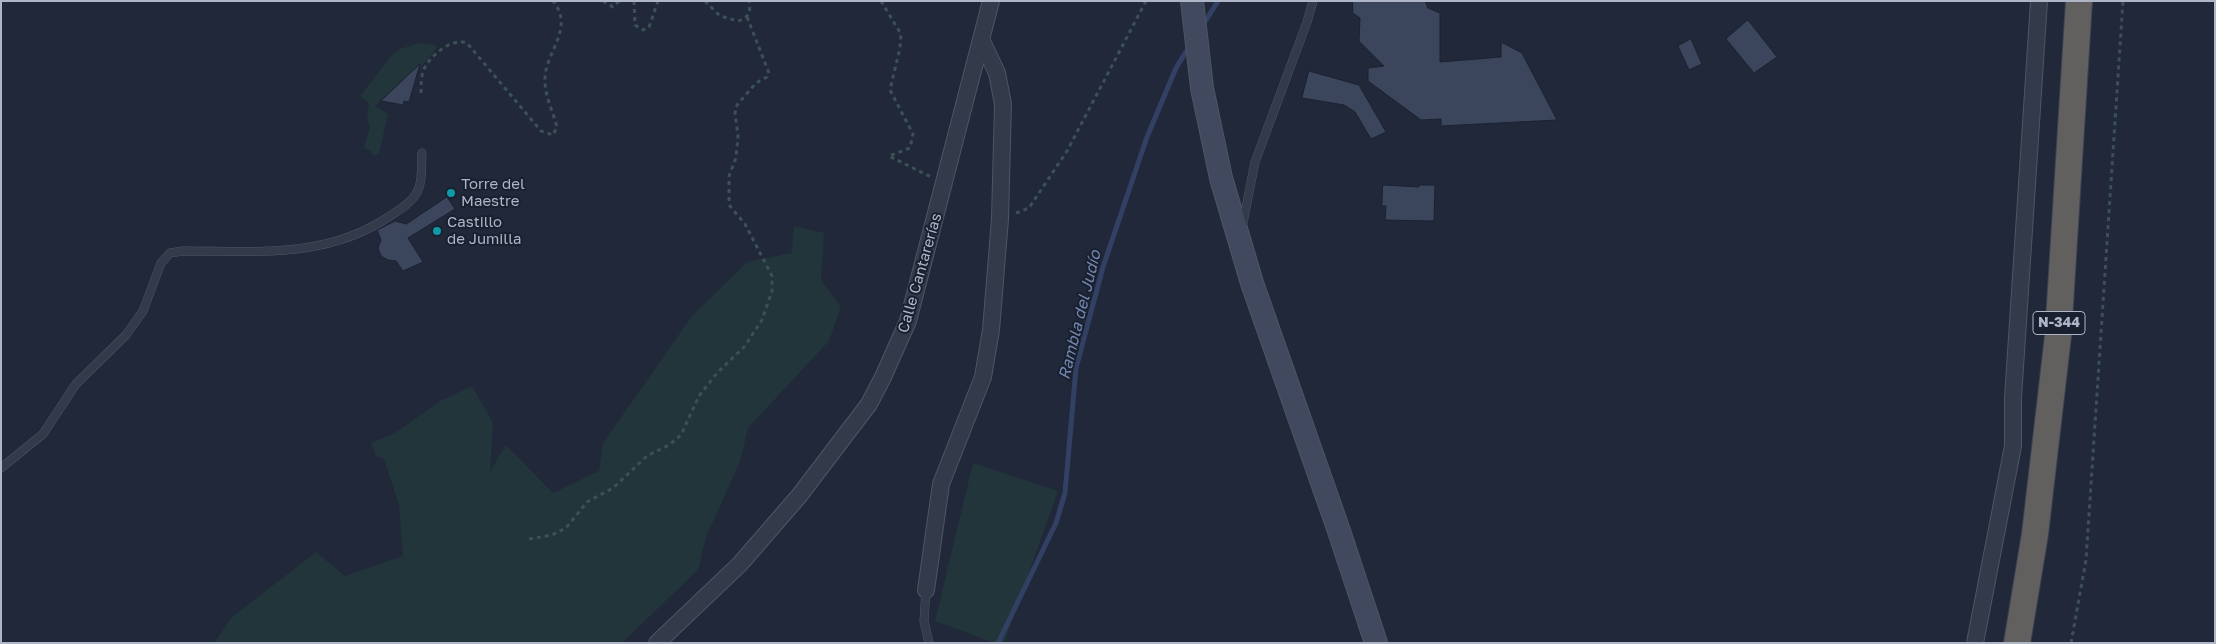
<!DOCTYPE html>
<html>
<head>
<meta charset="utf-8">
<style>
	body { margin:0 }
	#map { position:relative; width:2216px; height:644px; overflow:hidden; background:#20283a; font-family:"Golos Text",sans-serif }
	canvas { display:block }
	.frame { position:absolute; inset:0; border:2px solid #aeb5c7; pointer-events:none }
</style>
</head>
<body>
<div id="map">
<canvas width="2216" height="644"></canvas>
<div class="frame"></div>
</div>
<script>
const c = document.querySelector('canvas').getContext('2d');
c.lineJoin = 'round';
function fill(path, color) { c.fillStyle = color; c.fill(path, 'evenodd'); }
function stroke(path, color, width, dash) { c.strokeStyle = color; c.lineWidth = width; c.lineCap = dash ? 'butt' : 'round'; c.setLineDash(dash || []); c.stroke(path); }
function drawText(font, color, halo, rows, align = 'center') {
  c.font = font + ' "Golos Text",sans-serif'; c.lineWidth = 4; c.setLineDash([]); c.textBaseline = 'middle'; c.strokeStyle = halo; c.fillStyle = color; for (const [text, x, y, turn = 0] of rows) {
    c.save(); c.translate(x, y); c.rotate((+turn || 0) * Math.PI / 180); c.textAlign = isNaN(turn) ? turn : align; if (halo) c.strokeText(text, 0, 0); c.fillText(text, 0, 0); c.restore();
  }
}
const green = new Path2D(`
	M420 43 436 45 437 48 421 67 419 65 375 106 388 114 379 154 374 156 370 150 364 148 370 127 367 120 369 103 360 96 391 56 400 49Z
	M794 226 824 233 821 280 841 307 829 341 748 428 740 462 706 537 698 570 622 643H214L232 617 316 552 345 576 403 556 399 505 384 459 376 456 371 443 395 433 440 401 472 386 493 423 490 472 506 445 553 493 599 471 603 443 692 316 747 262 792 253Z
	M973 463 1058 491 1004 643H995L935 621Z`);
const stream = new Path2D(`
	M1203 25 1218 1
	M998 643 1056 523 1065 493 1076 368 1103 267 1147 137 1176 68 1189 47`);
const building = new Path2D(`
	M1353 1H1425L1428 8 1440 13V62L1501 57V42L1522 53 1557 120 1441 126V119L1421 120 1368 81V68L1384 66 1359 41 1360 18 1353 13Z
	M1748 20 1777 57 1754 73 1726 39Z
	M1691 39 1702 64 1689 70 1678 46Z
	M420 64 409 102 404 101 403 105 381 101Z
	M1309 71 1359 85 1386 132 1371 139 1355 112 1344 105 1302 98Z
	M1383 185 1419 187V185H1435L1434 221 1385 220 1386 206H1382Z
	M447 197 455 209 408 238 423 262 403 271 396 261 388 260 381 256 378 248 381 240 377 230 395 221 406 224Z`);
const path = new Path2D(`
	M603 1 613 7 619 1
	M634 1 635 25 643 30 649 27 658 1
	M705 1 720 16 738 21C749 18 751 12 749 1
	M881 1 901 34 900 48 890 90 913 134 910 148 889 156 931 177
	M421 93C421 85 421 76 424 69 430 56 452 37 467 43L541 131 553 135 557 127C553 111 544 95 545 78 546 51 575 28 553 1
	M1016 213 1029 208 1067 151 1146 1
	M529 539 552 535 566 528 587 502 613 488 647 456 669 445 681 435 699 396 717 373 744 347 762 320 772 291V276L745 224 729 205V176L736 158 738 136 735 113 737 105 756 83 767 77 769 73 747 17
	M2071 643 2086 560 2123 1`);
const service = new Path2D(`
	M1243 223 1255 162 1307 22 1313 1
	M1 468 43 434 76 384 126 335 143 311 161 263 170 253 183 251C255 251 327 259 390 216 399 210 410 204 416 194 423 183 421 166 422 153
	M926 590 924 621 929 643`);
const minor = new Path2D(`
	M926 590 941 484 983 377 991 330 1000 219 1003 104 997 73 981 39
	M657 643 740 564 799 496 869 404 883 377 908 321 991 1
	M1975 643 2013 446V398L2039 1`);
const secondary = new Path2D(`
	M1192 1 1202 88 1221 178 1252 283 1339 531 1376 643`);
const trunk = new Path2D(`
	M2017 643 2035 534 2058 336 2079 1`);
const markers = [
	[451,193,5,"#0f9aa8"],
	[437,231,5,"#0f9aa8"]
];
const shields = [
	[2059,323,52]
];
const shieldNames = [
	["N-344",2059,323]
];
const poiNames = [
	["Torre del",461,184],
	["Maestre",461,201],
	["Castillo",447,222],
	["de Jumilla",447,239]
];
const streetNames = [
	["Calle Cantarerías",920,273,-74]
];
const waterNames = [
	["Rambla del Judío",1080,315,-76]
];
fill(green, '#22353b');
stroke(stream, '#324163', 5);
fill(building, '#3b455b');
stroke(building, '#1b2231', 1);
stroke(service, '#4e5565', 9);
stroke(minor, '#4e5565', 18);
stroke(secondary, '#4e5565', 24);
stroke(trunk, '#3b4252', 28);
stroke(path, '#3c5156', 3, [4, 4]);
stroke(service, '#333a4a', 8);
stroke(minor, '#333a4a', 16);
stroke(secondary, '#41495e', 22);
stroke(trunk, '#61605e', 26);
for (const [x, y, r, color] of markers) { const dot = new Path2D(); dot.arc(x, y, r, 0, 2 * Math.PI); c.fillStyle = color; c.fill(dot); stroke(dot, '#19202f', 2); }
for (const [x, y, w] of shields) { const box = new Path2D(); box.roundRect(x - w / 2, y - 11.5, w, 23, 4); c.fillStyle = '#19202f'; c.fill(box); stroke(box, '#aeb5c7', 1); }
drawText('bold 14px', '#aeb5c7', null, shieldNames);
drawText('15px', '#aeb5c7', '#19202f', poiNames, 'left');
drawText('15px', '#aeb5c7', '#19202f', streetNames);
drawText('italic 16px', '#7487b1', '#19202f', waterNames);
</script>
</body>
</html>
